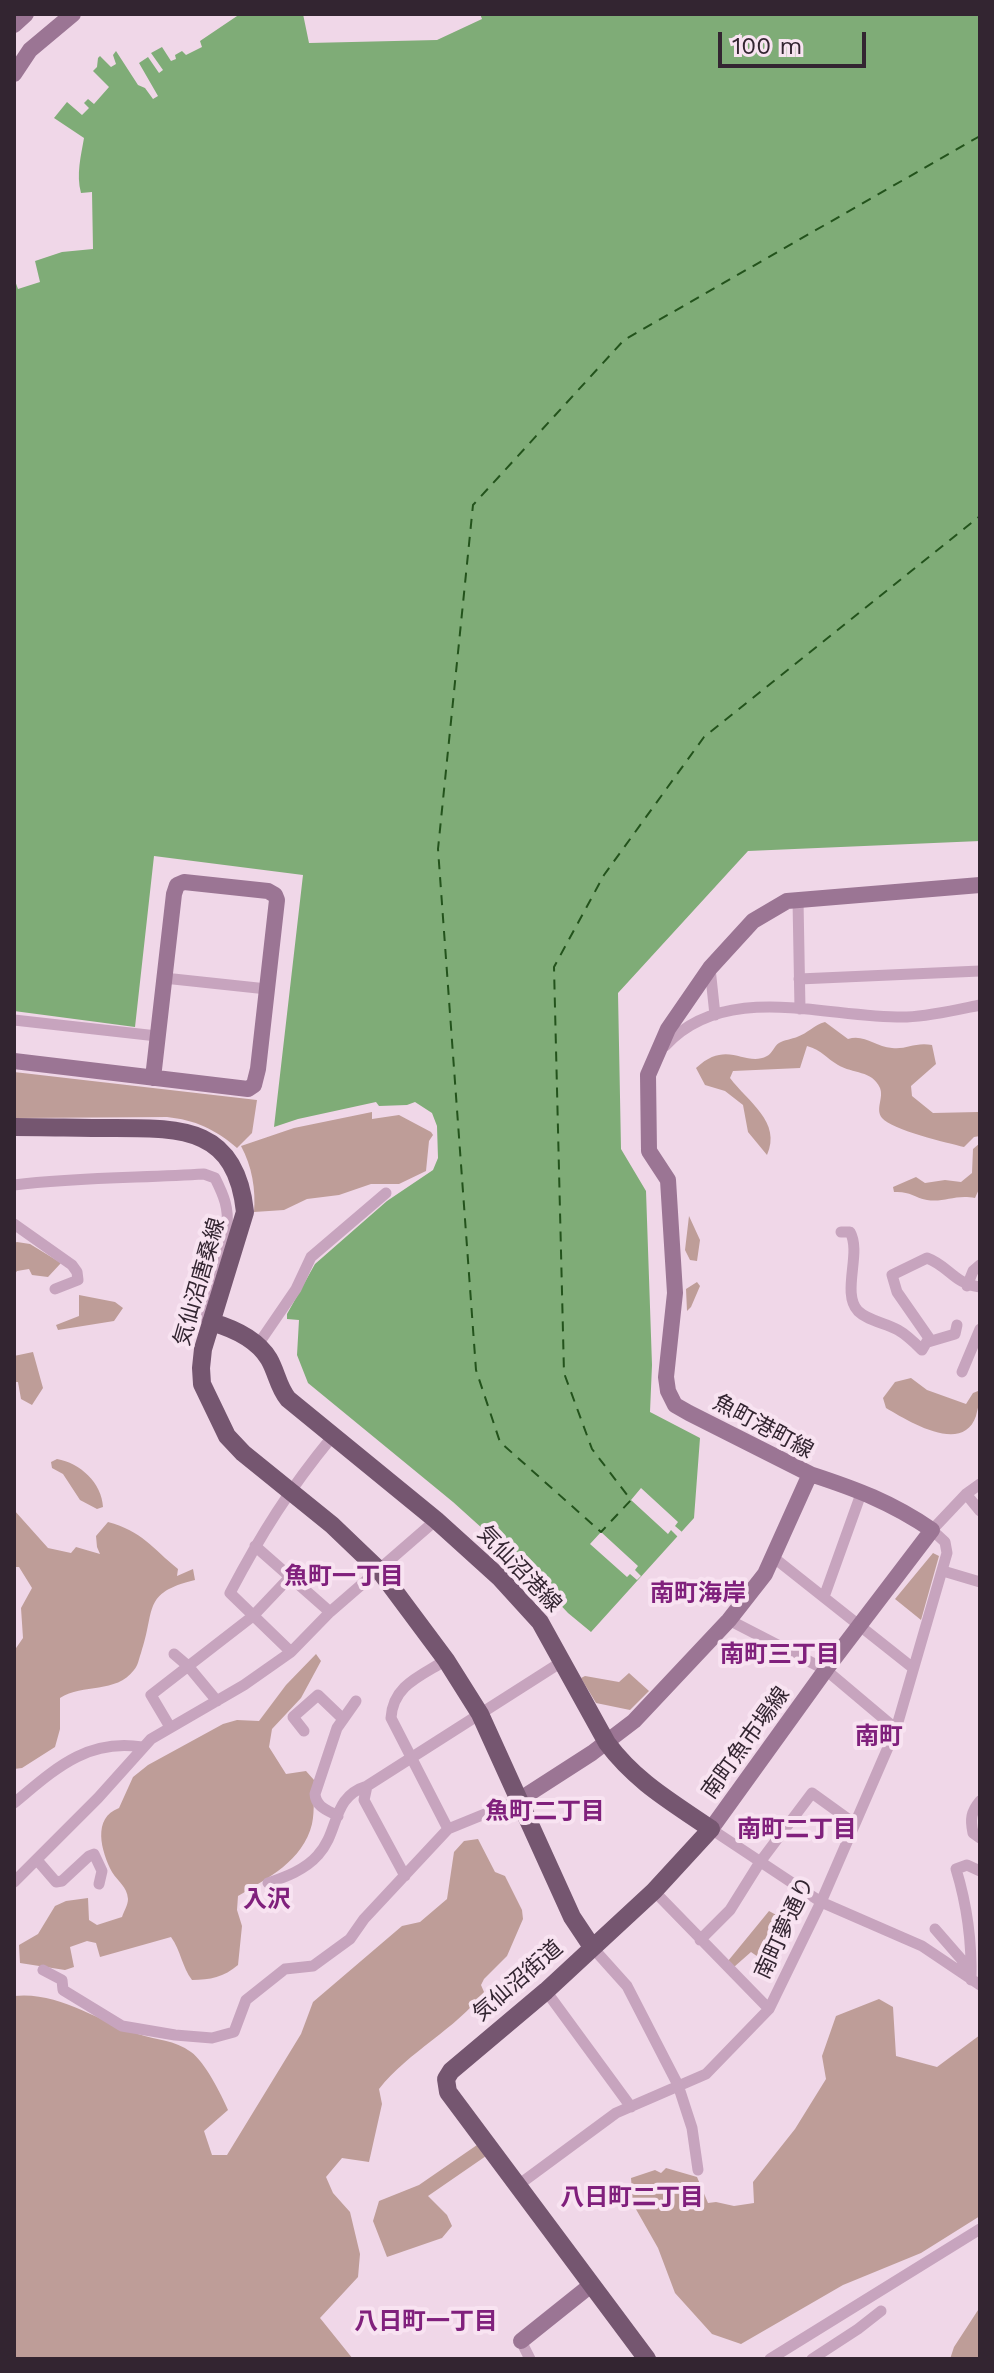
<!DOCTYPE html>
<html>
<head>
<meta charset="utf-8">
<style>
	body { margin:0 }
	#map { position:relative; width:994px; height:2373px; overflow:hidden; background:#f0d7e8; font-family:"Work Sans",sans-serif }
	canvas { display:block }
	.frame { position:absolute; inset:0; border:16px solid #332531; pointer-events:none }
	.scale { position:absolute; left:718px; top:32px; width:148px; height:36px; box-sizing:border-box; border:4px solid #332531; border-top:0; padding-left:10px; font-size:24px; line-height:28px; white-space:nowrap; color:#332531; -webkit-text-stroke:6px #f8e3f1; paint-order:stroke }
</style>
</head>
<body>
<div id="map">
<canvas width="994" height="2373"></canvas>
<div class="frame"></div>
<div class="scale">100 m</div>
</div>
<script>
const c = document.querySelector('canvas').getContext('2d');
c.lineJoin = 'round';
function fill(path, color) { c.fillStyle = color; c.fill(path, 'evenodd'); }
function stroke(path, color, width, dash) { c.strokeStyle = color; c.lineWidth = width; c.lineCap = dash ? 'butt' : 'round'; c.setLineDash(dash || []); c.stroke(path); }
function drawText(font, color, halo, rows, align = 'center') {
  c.font = font + ' "Work Sans","Noto Sans JP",sans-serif'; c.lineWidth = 8; c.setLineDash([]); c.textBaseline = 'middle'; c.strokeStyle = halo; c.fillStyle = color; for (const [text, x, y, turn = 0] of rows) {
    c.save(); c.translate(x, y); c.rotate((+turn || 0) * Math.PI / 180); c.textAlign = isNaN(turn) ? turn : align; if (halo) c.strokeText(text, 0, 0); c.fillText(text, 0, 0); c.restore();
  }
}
const green = new Path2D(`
	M825 1022 848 1039C865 1034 875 1047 892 1048 906 1050 914 1042 932 1045L936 1064 911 1086 912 1096 933 1113 978 1112 980 1109V1136L974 1137 964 1147C948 1143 892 1130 882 1118 875 1109 884 1098 880 1088 872 1070 853 1074 838 1065 826 1058 822 1050 807 1046L800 1068 733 1071 730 1078C748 1102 782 1122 767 1155L748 1132 743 1105 725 1091 705 1085 696 1068C728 1038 745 1068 767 1056 772 1054 774 1046 779 1043 784 1040 792 1039 797 1037 808 1033 814 1025 825 1022Z
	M14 1072 257 1100 252 1133 237 1148C215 1129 195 1120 167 1117L14 1118Z
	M372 1112V1119L399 1115 431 1132 433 1135 429 1141 426 1171 399 1184H371L339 1195 307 1199 284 1210 254 1212C256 1190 252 1166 241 1146L294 1128Z
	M980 1143V1187L975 1198C955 1194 944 1203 927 1200 913 1197 910 1191 894 1192L893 1187 916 1177 925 1183 945 1180 961 1182 972 1173 973 1149Z
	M689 1216 700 1240 697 1261 690 1260 685 1250Z
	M17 1242 30 1244 61 1263 48 1277 32 1275 29 1269 17 1271 14 1275V1243Z
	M697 1282 700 1286 691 1307 687 1311 686 1289Z
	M79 1295 115 1302 123 1308 114 1321 58 1330 56 1325 79 1316Z
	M33 1352 43 1388 32 1405 21 1399 18 1382H14V1356Z
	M911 1378 927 1390 966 1404 973 1393 978 1391C981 1400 978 1407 976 1416 963 1455 908 1421 886 1408L883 1398 895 1382Z
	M57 1459C80 1463 102 1483 103 1507L97 1509 80 1500 63 1474 52 1468 51 1462Z
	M14 1510 48 1548 71 1553 76 1547 100 1554 97 1547 96 1536 108 1522C142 1531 152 1548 178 1569L177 1576 193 1569 195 1580C141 1593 156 1610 141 1653 139 1658 138 1666 134 1670 116 1694 83 1683 60 1698V1729L55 1747 22 1768 14 1769V1651L23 1638 21 1608 32 1588 19 1567H14Z
	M933 1553 939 1556 921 1620 895 1599Z
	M316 1654 321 1661 301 1698 272 1729 269 1747 286 1774 306 1771 314 1780C313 1793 315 1810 312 1824 303 1861 268 1878 238 1896L237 1910 242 1926 238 1965C224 1977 210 1980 192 1980 182 1967 181 1951 171 1937L100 1957 96 1943 87 1941 70 1947 74 1967 65 1970 20 1963 19 1945 38 1934 55 1906 66 1901 88 1898 89 1920 97 1925 122 1917C124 1911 128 1905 128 1899 127 1886 118 1882 112 1872 101 1851 92 1818 119 1808L133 1777 148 1765 223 1724 237 1720 259 1721 286 1685Z
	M629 1673 649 1691 630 1710 596 1703 581 1678 585 1676 619 1682Z
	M478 1839 495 1872 505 1876 522 1910 523 1919 507 1956 484 1979 481 1985 484 1992C455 2030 409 2051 379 2089L382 2104 369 2162 342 2158 326 2177 333 2193 350 2212 360 2254 358 2277 320 2318 353 2359H14V1996C58 1991 98 2021 138 2034 156 2040 175 2040 191 2052 205 2062 221 2094 228 2110L204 2131 212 2155H227L301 2034 313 2002 402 1926 420 1922 447 1899 454 1852 464 1841Z
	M769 1911 789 1922 761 1959 751 1952 734 1967 728 1961Z
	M879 1999 893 2007 896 2056 937 2067 980 2035V2216L921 2253 843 2285 741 2344 712 2334 675 2293 658 2248 633 2204 631 2178 655 2170 661 2173 666 2168 697 2177 708 2203 716 2202 734 2206 754 2203 753 2182 795 2129 826 2079 822 2056 836 2016Z
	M477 2145 486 2156 428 2196 447 2215 452 2226 442 2238 387 2257 373 2221 379 2201 419 2185Z
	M980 2307V2359H950L954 2347Z`);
const water = new Path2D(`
	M240 14H303L309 43 437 40 482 19 480 14H980V841L748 851 618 993 621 1149 646 1191 652 1365 650 1412 700 1438 694 1518 591 1632 568 1613 524 1566 453 1502 308 1383 297 1355 299 1320 287 1319V1314L315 1264 387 1201 433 1170 438 1158 437 1126 432 1113 415 1102 407 1105 379 1106 376 1102 298 1119 274 1127 303 875 154 856 135 1027 14 1011V278L18 289 40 282 35 261 62 252 93 249 92 192 81 193C76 174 81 156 84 138L54 118 67 102 82 115 89 108 84 103 88 99 94 104 109 87 93 71 97 67 98 58 100 56 111 67 116 64 113 55 116 51 138 85 145 88 153 99 158 96 139 63 148 57 159 73 163 70 151 53 162 47 171 61 176 59 175 55 182 51 186 55 202 47 200 41Z`);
const pier = new Path2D(`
	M641 1488 678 1522 675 1526 682 1532 678 1537 671 1530 668 1534 631 1500Z
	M601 1532 638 1566 635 1570 641 1576 637 1580 630 1574 627 1577 590 1544Z`);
const ferry = new Path2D(`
	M980 136 624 340 473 505 438 849 476 1370 500 1442 601 1532 631 1500 592 1449 564 1373 554 967 604 875 704 737 980 516`);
const street = new Path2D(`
	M798 900 800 1009
	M710 968 715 1015
	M164 978 267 989
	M799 979 980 971
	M14 1020 157 1036
	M665 1046C726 979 829 1019 907 1017 931 1016 956 1010 980 1005
	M14 1185C77 1177 141 1178 204 1174L215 1178C224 1196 229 1208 227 1228L200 1315 211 1322
	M14 1224 72 1265 77 1272 78 1280 55 1289
	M841 1232H850C862 1253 841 1293 858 1311 868 1321 886 1323 898 1330 907 1335 915 1343 922 1350L929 1338 897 1292 892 1275 927 1258C949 1266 954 1284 980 1287
	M967 1286 973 1271 980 1265
	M928 1342 955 1334 957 1325
	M257 1346 296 1289 311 1257 386 1193
	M962 1372 980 1329
	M966 1494 980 1511
	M255 1546 330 1612
	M773 1557 913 1668
	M943 1571 980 1582
	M824 1597 862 1491
	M729 1620 826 1670 896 1729
	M291 1652 230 1593C261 1534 290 1488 332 1437
	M174 1654 188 1666 217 1701
	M446 1660C421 1676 393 1685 391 1718L448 1829
	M170 1727 151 1695 253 1616 290 1577
	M304 1731 293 1717 318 1695 342 1718
	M367 1786 364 1800 405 1876
	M980 1801C971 1812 970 1819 973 1833L980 1838
	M14 1803C53 1771 86 1738 142 1747
	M338 1816C327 1810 316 1807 315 1794L337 1728 356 1701
	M711 1829 821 1902 922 1946 980 1985
	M37 1860 56 1882 62 1881 89 1856 94 1854 102 1871 99 1884
	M14 1882 98 1798 151 1739 244 1685 291 1652 330 1612 436 1520
	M268 1883C285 1877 305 1870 318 1855 340 1831 331 1797 367 1786L563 1661
	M654 1891 769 2009
	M935 1929 962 1960 969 1976
	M700 1940 730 1910 760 1862 812 1793 855 1824
	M592 1947 627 1986 678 2085 692 2128 698 2170
	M43 1970 62 1980 63 1990 122 2026 175 2035 212 2038 234 2032 246 2000 285 1969 313 1966 350 1939 364 1919 448 1829 519 1800
	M971 1980C972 1942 967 1905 956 1869L967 1865 980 1871
	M546 1991 631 2107
	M517 2186 616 2113 706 2074 769 2009 821 1902 896 1729 947 1553 945 1542 932 1530 966 1494 980 1484
	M521 2341 530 2359
	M770 2359 980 2229
	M812 2359 858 2329 881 2311`);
const secondary = new Path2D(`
	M14 25 26 14
	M14 74 30 50 73 14
	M14 1061 248 1089 254 1085 258 1069 277 900 275 895 268 891 184 882 177 885 174 894 153 1078
	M519 1800 592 1753 634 1721 729 1620 765 1574 810 1474 689 1413 675 1405 668 1391 666 1377 675 1293 668 1180 649 1151 648 1075 668 1029 710 968 753 921 787 901 980 885
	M711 1829 827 1668 932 1530C891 1502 856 1489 810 1474
	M521 2341 591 2285`);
const primary = new Path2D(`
	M14 1127C47 1127 80 1128 113 1128 182 1128 236 1127 245 1212L203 1349 201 1368 202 1384 227 1436 243 1453 332 1525 379 1570 446 1660 480 1714 572 1917 592 1947
	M211 1322C232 1328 257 1339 269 1359 277 1373 278 1387 288 1399L436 1520 499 1577 540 1622 607 1743C636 1782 672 1802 711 1829L654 1891 546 1991 451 2071 446 2079 448 2092 647 2359`);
const streetNames = [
	["気仙沼唐桑線",200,1282,-74],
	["魚町港町線",763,1427,28],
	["気仙沼港線",519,1569,46],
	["南町魚市場線",746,1743,-54],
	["南町夢通り",785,1928,-65],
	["気仙沼街道",518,1981,-41]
];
const neighbourhoodNames = [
	["魚町一丁目",344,1577],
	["南町海岸",698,1594],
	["南町三丁目",780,1655],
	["南町",879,1737],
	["魚町二丁目",545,1812],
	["南町二丁目",797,1830],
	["入沢",267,1900],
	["八日町二丁目",632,2198],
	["八日町一丁目",426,2322]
];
fill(green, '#be9d98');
fill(water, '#7fac77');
fill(pier, '#f0d7e8');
stroke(ferry, '#23531c', 2, [10, 8]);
stroke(street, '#c7a4be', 11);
stroke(secondary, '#9b7594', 16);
stroke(primary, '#755670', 18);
drawText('22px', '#332531', '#f8e3f1', streetNames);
drawText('bold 24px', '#80207c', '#f8e3f1', neighbourhoodNames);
</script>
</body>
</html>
